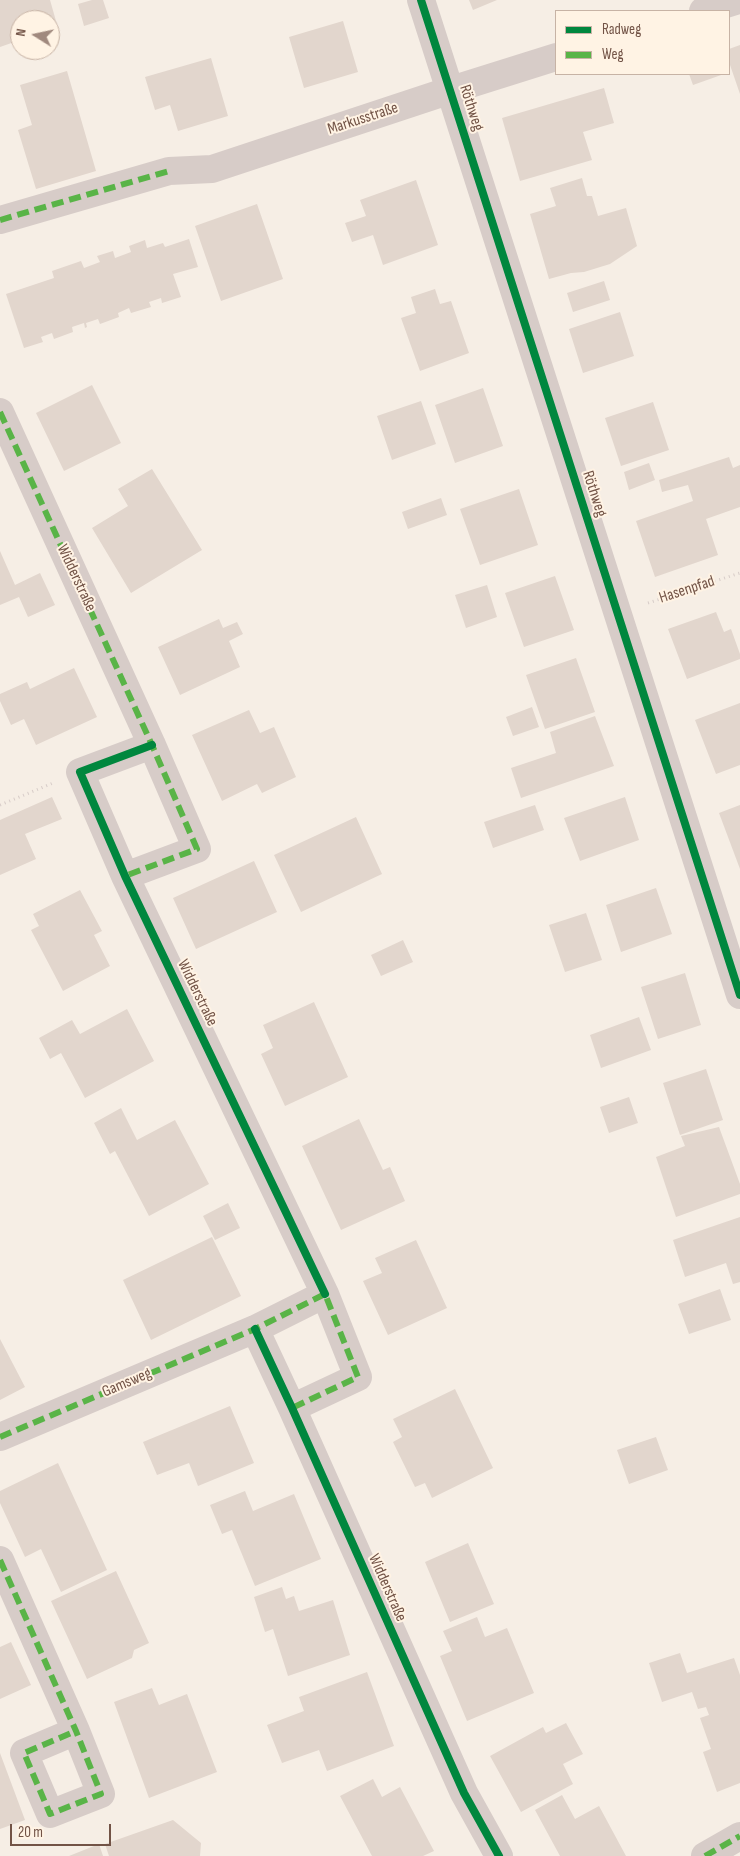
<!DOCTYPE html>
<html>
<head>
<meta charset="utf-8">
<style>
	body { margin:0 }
	#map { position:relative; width:740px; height:1856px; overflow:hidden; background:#f6eee5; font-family:"Sofia Sans Condensed",sans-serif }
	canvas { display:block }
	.legend { position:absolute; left:555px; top:10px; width:175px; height:65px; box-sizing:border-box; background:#fff3e4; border:1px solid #c7b3a5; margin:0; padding:6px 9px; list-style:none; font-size:15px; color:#725346 }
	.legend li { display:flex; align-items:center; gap:10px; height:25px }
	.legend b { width:25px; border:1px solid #c7b3a5 }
	.north { position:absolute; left:10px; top:10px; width:50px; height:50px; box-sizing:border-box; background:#fff3e4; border:1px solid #c7b3a5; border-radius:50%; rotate:280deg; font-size:14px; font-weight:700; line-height:20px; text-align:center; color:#725346 }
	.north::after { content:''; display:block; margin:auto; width:18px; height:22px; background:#a0897e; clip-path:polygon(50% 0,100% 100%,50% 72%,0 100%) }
	.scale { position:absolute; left:10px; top:1824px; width:101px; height:22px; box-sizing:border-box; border:2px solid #725346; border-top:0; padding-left:6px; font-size:15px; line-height:18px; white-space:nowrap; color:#725346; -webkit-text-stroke:4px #fff3e4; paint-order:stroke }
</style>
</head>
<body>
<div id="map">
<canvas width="740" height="1856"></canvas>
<ul class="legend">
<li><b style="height:6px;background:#00873e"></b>Radweg</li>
<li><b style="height:6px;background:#59b447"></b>Weg</li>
</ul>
<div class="north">N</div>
<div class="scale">20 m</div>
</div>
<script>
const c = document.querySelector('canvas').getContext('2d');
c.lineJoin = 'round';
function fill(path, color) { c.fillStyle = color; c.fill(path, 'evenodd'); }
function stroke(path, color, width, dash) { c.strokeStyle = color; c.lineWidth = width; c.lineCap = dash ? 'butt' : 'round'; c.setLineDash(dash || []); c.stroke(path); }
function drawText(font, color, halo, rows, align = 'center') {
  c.font = font + ' "Sofia Sans Condensed",sans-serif'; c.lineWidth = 4; c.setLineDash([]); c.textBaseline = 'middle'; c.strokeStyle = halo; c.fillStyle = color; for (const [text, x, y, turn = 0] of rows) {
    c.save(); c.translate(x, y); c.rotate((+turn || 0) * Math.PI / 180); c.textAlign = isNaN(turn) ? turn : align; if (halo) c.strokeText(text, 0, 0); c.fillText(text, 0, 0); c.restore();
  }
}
const building = new Path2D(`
	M0 0H50L58 28 50 31V20H20V40L0 47Z
	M92 0H103L109 18 84 26 78 4Z
	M469 0H497L473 10Z
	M343 21 358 72 304 88 289 37Z
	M740 45V94L729 62V49Z
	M211 58 228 116 178 131 170 105 155 110 145 77Z
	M67 71 96 171 36 189 18 130 32 125 20 85Z
	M689 74H724L693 85Z
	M604 88 614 123 583 132 592 160 520 181 502 118Z
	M582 178 587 196H592L598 216 626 208 637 246 610 264 584 272 571 273 549 279 530 214 556 206 550 188Z
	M416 180 438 245 383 265 373 235 352 242 345 223 366 216 360 200Z
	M257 204 283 279 221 301 195 226Z
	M189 239 198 267 173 274 181 297 162 303 161 298 149 302 151 307 131 313 129 308 118 313 119 317 100 324 98 319 86 323 87 327 85 328 84 323 72 327 73 332 54 339 52 333 41 337 43 342 24 348 6 294 54 278 52 271 81 261 84 268 100 262 97 256 113 251 115 258 131 252 129 246 145 240 147 248 163 243 165 247Z
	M604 281 610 300 573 312 567 293Z
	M435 289 440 304 451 301 469 353 420 371 401 318 416 313 411 297Z
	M620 312 634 356 583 373 569 329Z
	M92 385 121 443 64 471 36 413Z
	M483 388 503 446 455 463 435 405Z
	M421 401 436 444 392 460 377 416Z
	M653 402 669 450 621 466 605 418Z
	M729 457 733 468 740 465V507L706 519 718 555 655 577 636 521 693 501 688 485 662 492 659 480Z
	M649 463 655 480 629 490 624 472Z
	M152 469 202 550 131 593 92 528 128 506 118 489Z
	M519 489 538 545 480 565 460 509Z
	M441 498 447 515 408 529 402 512Z
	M0 551 15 585 40 573 55 605 28 617 19 597 0 605Z
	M555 576 574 630 524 647 505 593Z
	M487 585 497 617 466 628 455 595Z
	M716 612 724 632 731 629 740 654V659L687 679 668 629Z
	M219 619 223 628 237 622 243 634 229 641 240 667 180 695 158 647Z
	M576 658 595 712 545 729 526 675Z
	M74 668 97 717 36 745 24 719 11 725 0 701V694L27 682 30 689Z
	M740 703V765L716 774 695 720Z
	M532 707 539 727 513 736 506 717Z
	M249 710 260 733 274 727 296 777 262 793 257 784 222 801 192 735Z
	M595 716 614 766 521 798 511 768 556 753 550 732Z
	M52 797 62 819 25 834 36 859 0 875V820Z
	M625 797 639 840 580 861 564 818Z
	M535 805 544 830 493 848 484 822Z
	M740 805V869L719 813Z
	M356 817 382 874 301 912 274 855Z
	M254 861 277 912 196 949 173 898Z
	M656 888 672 934 621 952 606 905Z
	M80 890 102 931 94 935 110 966 63 991 31 930 39 926 33 914Z
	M586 913 602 960 565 972 549 925Z
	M403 940 413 962 381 976 371 955Z
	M685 973 701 1025 658 1039 641 987Z
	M314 1002 348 1077 285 1106 261 1054 273 1048 263 1025Z
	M127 1009 154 1061 85 1098 61 1053 50 1059 39 1038 72 1020 80 1034Z
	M639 1017 651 1050 601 1068 590 1035Z
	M706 1069 723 1120 680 1135 663 1083Z
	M629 1097 638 1123 609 1133 600 1107Z
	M121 1108 137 1140 175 1120 209 1184 149 1216 115 1151 110 1154 94 1123Z
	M359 1119 383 1170 390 1167 405 1201 341 1230 302 1146Z
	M719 1127 740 1184V1194L676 1217 656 1157 685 1146 681 1136Z
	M228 1203 240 1228 215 1240 203 1216Z
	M740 1217V1282L733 1284 726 1263 685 1277 673 1240Z
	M212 1237 241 1296 151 1340 123 1280Z
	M416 1240 447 1308 388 1335 363 1281 382 1273 375 1258Z
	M720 1289 731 1320 689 1334 678 1304Z
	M0 1339 25 1387 0 1400Z
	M455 1389 493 1468 432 1498 425 1483 415 1487 393 1442 402 1437 393 1419Z
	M230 1406 254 1463 198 1486 189 1463 157 1475 143 1442Z
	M656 1437 668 1470 629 1484 617 1450Z
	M58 1463 107 1570 61 1592 41 1549 25 1557 0 1503V1491Z
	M245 1491 253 1511 294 1494 321 1559 255 1586 232 1530 222 1534 210 1505Z
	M468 1543 494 1604 450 1622 425 1562Z
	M116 1571 149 1643 134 1650 132 1658 87 1679 51 1601Z
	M282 1587 286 1599 294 1596 299 1611 333 1600 350 1655 288 1676 273 1629 265 1632 254 1597Z
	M477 1617 485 1637 507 1628 534 1693 467 1721 440 1656 452 1651 443 1631Z
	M11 1642 31 1685 0 1699V1647Z
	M680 1653 687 1673 734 1658 740 1675V1783L717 1792 703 1752 711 1749 700 1718 709 1715 706 1707 698 1709 692 1692 662 1702 649 1663Z
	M367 1672 394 1746 327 1771 319 1750 282 1763 267 1725 304 1711 299 1697Z
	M152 1688 159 1705 187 1694 217 1772 149 1798 114 1702Z
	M566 1723 583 1754 563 1764 573 1784 521 1812 490 1756 543 1727 546 1733Z
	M0 1753 25 1820 0 1829Z
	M373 1779 382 1797 400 1787 434 1851 423 1856H372L340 1796Z
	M562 1795 575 1819 599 1806 626 1856H560L535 1810Z
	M173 1820 201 1843 200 1856H109L105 1844Z
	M99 1844 103 1856H69Z`);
const path = new Path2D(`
	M648 603 740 573
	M0 805 53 783`);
const street = new Path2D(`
	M421 0 740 995
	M703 11 739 0
	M0 220 169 171 212 169 451 90 556 57
	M0 412 152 745 197 849 125 876
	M152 745 80 772 125 876 325 1294
	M255 1329 292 1408 464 1793 499 1856
	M0 1437 255 1329 325 1294 358 1377 292 1408
	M0 1560 76 1731 101 1794 50 1814 24 1753 76 1731
	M705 1856 740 1836`);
const quiet = new Path2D(`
	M0 220 169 171
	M0 412 152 745 197 849 125 876
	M0 1437 255 1329 325 1294 358 1377 292 1408
	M0 1560 76 1731 101 1794 50 1814 24 1753 76 1731
	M705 1856 740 1836`);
const cycleway = new Path2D(`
	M421 0 740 995
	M152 745 80 772 125 876 325 1294
	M255 1329 292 1408 464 1793 499 1856`);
const streetNames = [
	["Röthweg",471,108,72],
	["Markusstraße",363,119,-18],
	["Röthweg",594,494,72],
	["Widderstraße",76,578,65],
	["Hasenpfad",687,590,-18],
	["Widderstraße",197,993,64],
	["Gamsweg",127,1383,-23],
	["Widderstraße",387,1588,66]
];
fill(building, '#e2d6cd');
stroke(path, '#d7ccc8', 3, [1, 4]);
stroke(street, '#d7ccc8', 28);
stroke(quiet, '#59b447', 6, [12, 6]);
stroke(cycleway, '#00873e', 8);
drawText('16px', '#725346', '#fff3e4', streetNames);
</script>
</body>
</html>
